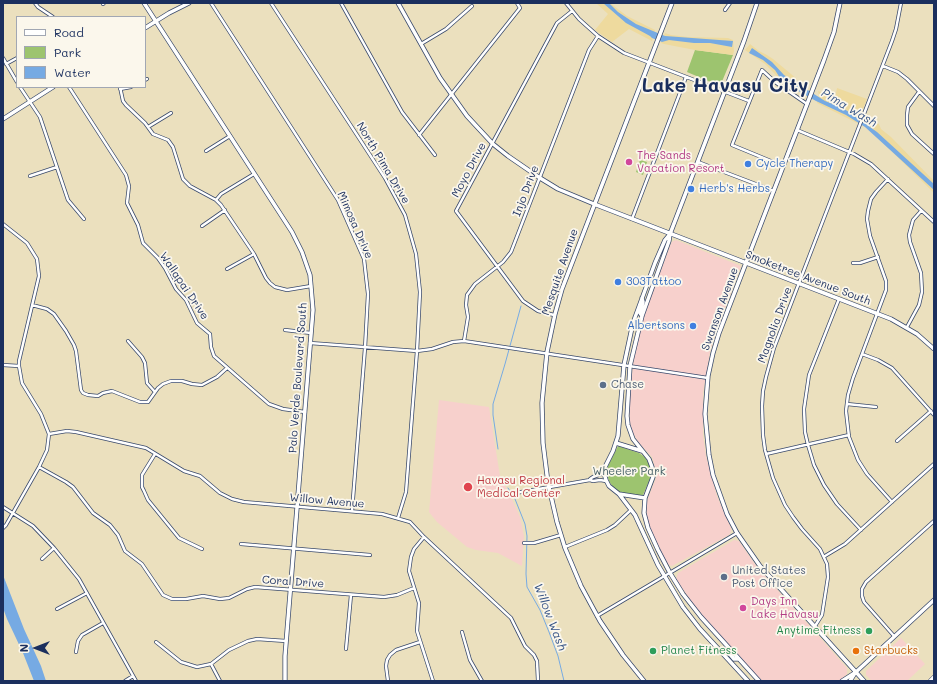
<!DOCTYPE html>
<html>
<head>
<meta charset="utf-8">
<style>
	body { margin:0 }
	#map { position:relative; width:937px; height:684px; overflow:hidden; background:#ebe0be; font-family:Mali,sans-serif }
	canvas { display:block }
	.frame { position:absolute; inset:0; border:4px solid #1b2f5e; pointer-events:none }
	.legend { position:absolute; left:16px; top:16px; width:130px; height:72px; box-sizing:border-box; background:#fbf7ec; border:1px solid #a1a7b3; margin:0; padding:5px 7px; list-style:none; font-size:12px; color:#1b2f5e }
	.legend li { display:flex; align-items:center; gap:8px; height:20px }
	.legend b { width:20px; border:1px solid #a1a7b3 }
	.north { position:absolute; left:16px; top:628px; width:40px; height:40px; -webkit-text-stroke:3px #fbf7ec; paint-order:stroke; rotate:270deg; font-size:11px; font-weight:700; line-height:16px; text-align:center; color:#1b2f5e }
	.north::after { content:''; display:block; margin:auto; width:14px; height:18px; background:#1b2f5e; clip-path:polygon(50% 0,100% 100%,50% 72%,0 100%) }
</style>
</head>
<body>
<div id="map">
<canvas width="937" height="684"></canvas>
<div class="frame"></div>
<ul class="legend">
<li><b style="height:5px;background:#fff"></b>Road</li>
<li><b style="height:11px;background:#9dc46f"></b>Park</li>
<li><b style="height:11px;background:#76aae3"></b>Water</li>
</ul>
<div class="north">N</div>
</div>
<script>
const g = document.querySelector('canvas').getContext('2d');
g.lineJoin = 'round';
function paint(path, color) { g.fillStyle = color; g.fill(path, 'evenodd'); }
const toPath = rows => new Path2D(rows.map(r => 'M' + r).join(''));
function trace(path, color, width, dash) { g.strokeStyle = color; g.lineWidth = width; g.lineCap = dash ? 'butt' : 'round'; g.setLineDash(dash || []); g.stroke(path); }
function drawText(font, color, halo, rows, align = 'center') {
  g.font = font + ' Mali,sans-serif'; g.lineWidth = 3.5; g.setLineDash([]); g.textBaseline = 'middle'; g.strokeStyle = halo; g.fillStyle = color; for (const [text, x, y, turn = 0] of rows) {
    g.save(); g.translate(x, y); g.rotate((+turn || 0) * Math.PI / 180); g.textAlign = isNaN(turn) ? turn : align; if (halo) g.strokeText(text, 0, 0); g.fillText(text, 0, 0); g.restore();
  }
}
paint(toPath([
	[676,240,741,266,716,332,710,352,703,393,703,435,706,456,717,496,731,528,731,532,729,535,672,566,667,564,650,528,647,518,646,503,656,478,656,471,652,457,638,442,632,431,630,423,629,401,634,357,644,316,671,243,673,241],
	[439,400,489,407,500,476,511,497,520,517,524,536,522,566,498,553,476,550,467,547,437,522,429,512],
	[734,540,739,541,757,567,847,668,847,674,839,681,761,681,707,621,691,601,676,579,678,573],
	[901,638,925,664,907,681,872,681,866,675,866,671]
]), '#f7d0cc');
paint(toPath([
	[695,50,733,55,721,84,713,83,687,72],
	[640,160,647,162,643,175,636,172],
	[618,446,639,453,645,457,649,464,651,471,650,479,642,497,619,492,613,487,609,481,607,474,608,466]
]), '#9dc46f');
paint(toPath([
	[596,3,610,3,627,16,655,30,652,41,629,29,612,42,595,30,608,14],
	[665,33,671,35,688,37,728,38,733,40,734,51,733,55,695,50,664,44,661,43],
	[750,44,759,51,767,55,773,59,797,79,792,87,780,79,765,64,745,50],
	[837,88,867,99,857,123,817,103,819,95,818,91,835,98],
	[871,120,879,124,881,129,891,137,934,181,934,193,869,129]
]), '#eeda9e');
paint(toPath([
	[603,3,609,3,618,12,636,24,665,36,733,41,732,47,710,43,694,43,669,40,662,42,652,38,650,36,626,23],
	[752,48,772,62,784,75,825,101,843,108,877,132,934,184,934,190,865,127,846,115,816,101,793,88,791,83,780,78,775,70,763,60,749,53],
	[3,575,24,629,41,666,46,681,34,681,23,653,7,619,3,608]
]), '#76aae3');
trace(toPath([
	[498,449,493,415,493,404,505,364,521,306],
	[508,488,515,499,525,524,527,536,526,574,527,587,540,610,549,632,558,656,564,681]
]), '#76aae3', 1);
const street = toPath([
	[35,3,38,7,53,17],
	[211,3,338,200,364,259,368,294,365,348,352,511],
	[271,3,385,178,405,215,416,254,420,292,417,351,406,492,398,518],
	[341,3,402,112,435,155],
	[566,3,579,19,598,36,624,53,749,101],
	[103,4,104,3],
	[725,10,730,3],
	[421,44,446,29,472,6],
	[3,58,17,82],
	[6,64,17,58],
	[883,66,898,72,907,79,934,106],
	[145,80,147,79],
	[20,87,40,117,68,200,84,219],
	[69,87,126,175,129,186,127,203,138,225,143,243,158,258,165,268,176,289,186,300,197,323,210,334,211,347,214,356,269,404,283,409,305,412],
	[120,87,123,101,126,105,145,123,153,134,168,140,173,147,183,179,190,186,216,200,221,205,254,254,266,278,270,283,275,287,287,290,311,286],
	[120,89,131,87],
	[919,92,908,107,907,115,907,125,912,134,934,154],
	[148,127,171,113],
	[797,130,854,154,871,164,934,222],
	[419,135,520,8,517,3],
	[206,151,230,136],
	[698,162,774,191],
	[783,166,732,145,762,70,775,82,807,104],
	[30,176,57,167],
	[888,179,876,192,871,199,868,211,867,219,870,236,886,281,886,290,853,378,848,395,846,411,849,437,858,460,867,474,892,502],
	[216,200,221,194,254,174],
	[632,219,686,77],
	[3,224,27,243,37,259,39,276,19,361,19,366,22,383,41,414,49,434,47,450,39,467,6,525,3,528],
	[202,226,225,210],
	[853,263,860,263,878,257],
	[227,269,254,254],
	[839,299,809,375,804,409,805,432,808,445,814,465,824,485,837,504,861,530],
	[32,305,47,309,54,314,66,331,74,345,76,351,81,390,83,393,88,395,98,396,103,393,112,391,140,402,148,402,158,388,163,384,171,381,182,381,192,384,202,385,217,377,227,368],
	[554,315,538,311,523,301,456,211,557,23,572,11],
	[907,327,919,305,922,292,921,273,910,242,909,235,913,220,921,211],
	[285,330,311,333],
	[128,341,142,357,145,363,147,383,155,392],
	[464,341,468,317,466,305,467,295,475,284,503,262,511,252,589,50,598,36],
	[310,343,417,351,432,349,453,342,464,341,708,378],
	[862,354,878,360,892,368,934,415],
	[3,365,19,366],
	[847,404,876,407],
	[49,434,67,431,76,432,146,448,184,471,200,476,220,493,232,499,244,502,382,514,410,522,424,537,511,618,525,646,534,655,537,661,538,681],
	[897,441,931,411],
	[155,454,142,475,142,487,144,491,148,500,179,538,202,549],
	[766,454,849,435],
	[39,467,66,482,73,487,93,513,110,525,118,535,125,551,142,564,163,595,172,599,186,599,203,596,220,599,229,598,247,589,255,587,384,597,397,595,414,588],
	[590,479,593,477,604,473],
	[504,495,590,480,593,481,600,480,606,481],
	[3,507,33,526,54,548,79,579,136,681],
	[424,537,414,549,411,557,409,571,419,603,417,631,433,681],
	[524,543,534,543,561,535],
	[241,544,370,555],
	[565,547,607,530,615,525,631,510],
	[825,556,845,544,934,464],
	[42,559,54,548],
	[57,609,87,593],
	[597,616,737,533],
	[815,626,822,615,828,577,827,564,820,549,802,529,793,517,785,505,773,478,765,450,763,435,762,406,763,391,766,377,774,348,892,41,896,29,901,3],
	[462,632,470,660,482,681],
	[894,636,864,602,862,596,862,589,866,582,934,521],
	[156,642,181,662,197,667,211,664,229,650,248,641,257,639,286,641],
	[346,649,351,595],
	[76,652,78,641,82,635,103,623],
	[211,664,220,681],
	[125,681,133,676],
	[388,681,386,666,387,660,390,655,396,650,420,642]
]);
const secondary = toPath([
	[144,3,292,232,302,252,310,275,313,310,285,656,285,681],
	[398,3,440,78,467,116,493,144,508,156,540,178,558,189,594,204,891,319,917,334,934,349],
	[757,3,744,41,670,234,669,241,642,316,630,366,627,416,628,425,633,439,649,459,652,467,653,477,645,498,644,513,648,528,658,550,670,573,683,594,701,617,759,681],
	[840,3,834,32,824,60,719,333,713,353,708,376,705,414,709,455,713,475,727,514,737,533,760,566,864,681],
	[145,28,169,13,189,3],
	[3,119,53,87],
	[670,234,665,240,655,263,633,323,624,365,618,436,613,451,605,467,604,473,606,480,609,486,619,494,635,515,658,565,683,607,700,629,748,681],
	[642,298,643,302,640,313,642,316],
	[616,443,642,451],
	[619,494,645,498],
	[721,651,728,652,734,659,739,659],
	[644,681,623,655,600,621,581,586,565,548,557,522,548,483,543,443,542,403,547,352,555,314,562,289,672,3],
	[842,681,856,672,934,600],
	[850,681,855,673]
]);
const highway = toPath([
	[931,681,934,678]
]);
trace(street, '#3a4a6c', 4);
trace(secondary, '#3a4a6c', 5);
trace(highway, '#3a4a6c', 6);
trace(street, '#fff', 2.5);
trace(secondary, '#fff', 3.5);
trace(highway, '#fff', 5);
for (const [x, y, r, color] of [
	[629,162,4,"#d1479c"],
	[748,164,4,"#3f7fe0"],
	[691,189,4,"#3f7fe0"],
	[618,282,4,"#3f7fe0"],
	[693,326,4,"#3f7fe0"],
	[603,385,4,"#5c6f8a"],
	[468,487,5,"#e0444e"],
	[724,577,4,"#5c6f8a"],
	[743,608,4,"#d1479c"],
	[869,631,4,"#2e9e5b"],
	[653,651,4,"#2e9e5b"],
	[856,651,4,"#e8710a"]
]) { const dot = new Path2D(); dot.arc(x, y, r, 0, 2 * Math.PI); g.fillStyle = color; g.fill(dot); trace(dot, '#fbf7ec', 1.5); }
drawText('11px', '#b23c85', '#fbf7ec', [
	["The Sands",637,156],
	["Vacation Resort",637,169],
	["Days Inn",751,602],
	["Lake Havasu",751,615]
], 'left');
drawText('11px', '#1b2f5e', '#fbf7ec', [
	["North Pima Drive",383,163,59],
	["Moyo Drive",469,170,-62],
	["Injo Drive",526,191,-69],
	["Mimosa Drive",355,225,66],
	["Mesquite Avenue",560,272,-71],
	["Smoketree Avenue South",808,278,21],
	["Wallapai Drive",184,286,56],
	["Swanson Avenue",720,309,-70],
	["Magnolia Drive",775,325,-70],
	["Palo Verde Boulevard South",298,378,-86],
	["Willow Avenue",327,501,5],
	["Coral Drive",293,582,4]
]);
drawText('11px', '#366cbe', '#fbf7ec', [
	["Cycle Therapy",756,164],
	["Herb's Herbs",699,189],
	["303Tattoo",626,282],
	["Albertsons",685,326,"right"]
], 'left');
drawText('11px', '#4e5e75', '#fbf7ec', [
	["Chase",611,385],
	["United States",732,571],
	["Post Office",732,584]
], 'left');
drawText('11px', '#425c63', '#fbf7ec', [
	["Wheeler Park",629,472]
]);
drawText('11px', '#be3a42', '#fbf7ec', [
	["Havasu Regional",477,481],
	["Medical Center",477,494]
], 'left');
drawText('11px', '#27864d', '#fbf7ec', [
	["Anytime Fitness",861,631],
	["Planet Fitness",661,651,"left"]
], 'right');
drawText('11px', '#c56008', '#fbf7ec', [
	["Starbucks",864,651]
], 'left');
drawText('italic 12px', '#365486', '#fbf7ec', [
	["Pima Wash",849,108,31],
	["Willow Wash",550,617,69]
]);
drawText('bold 19px', '#1b2f5e', '#fbf7ec', [
	["Lake Havasu City",725,86]
]);
</script>
</body>
</html>
